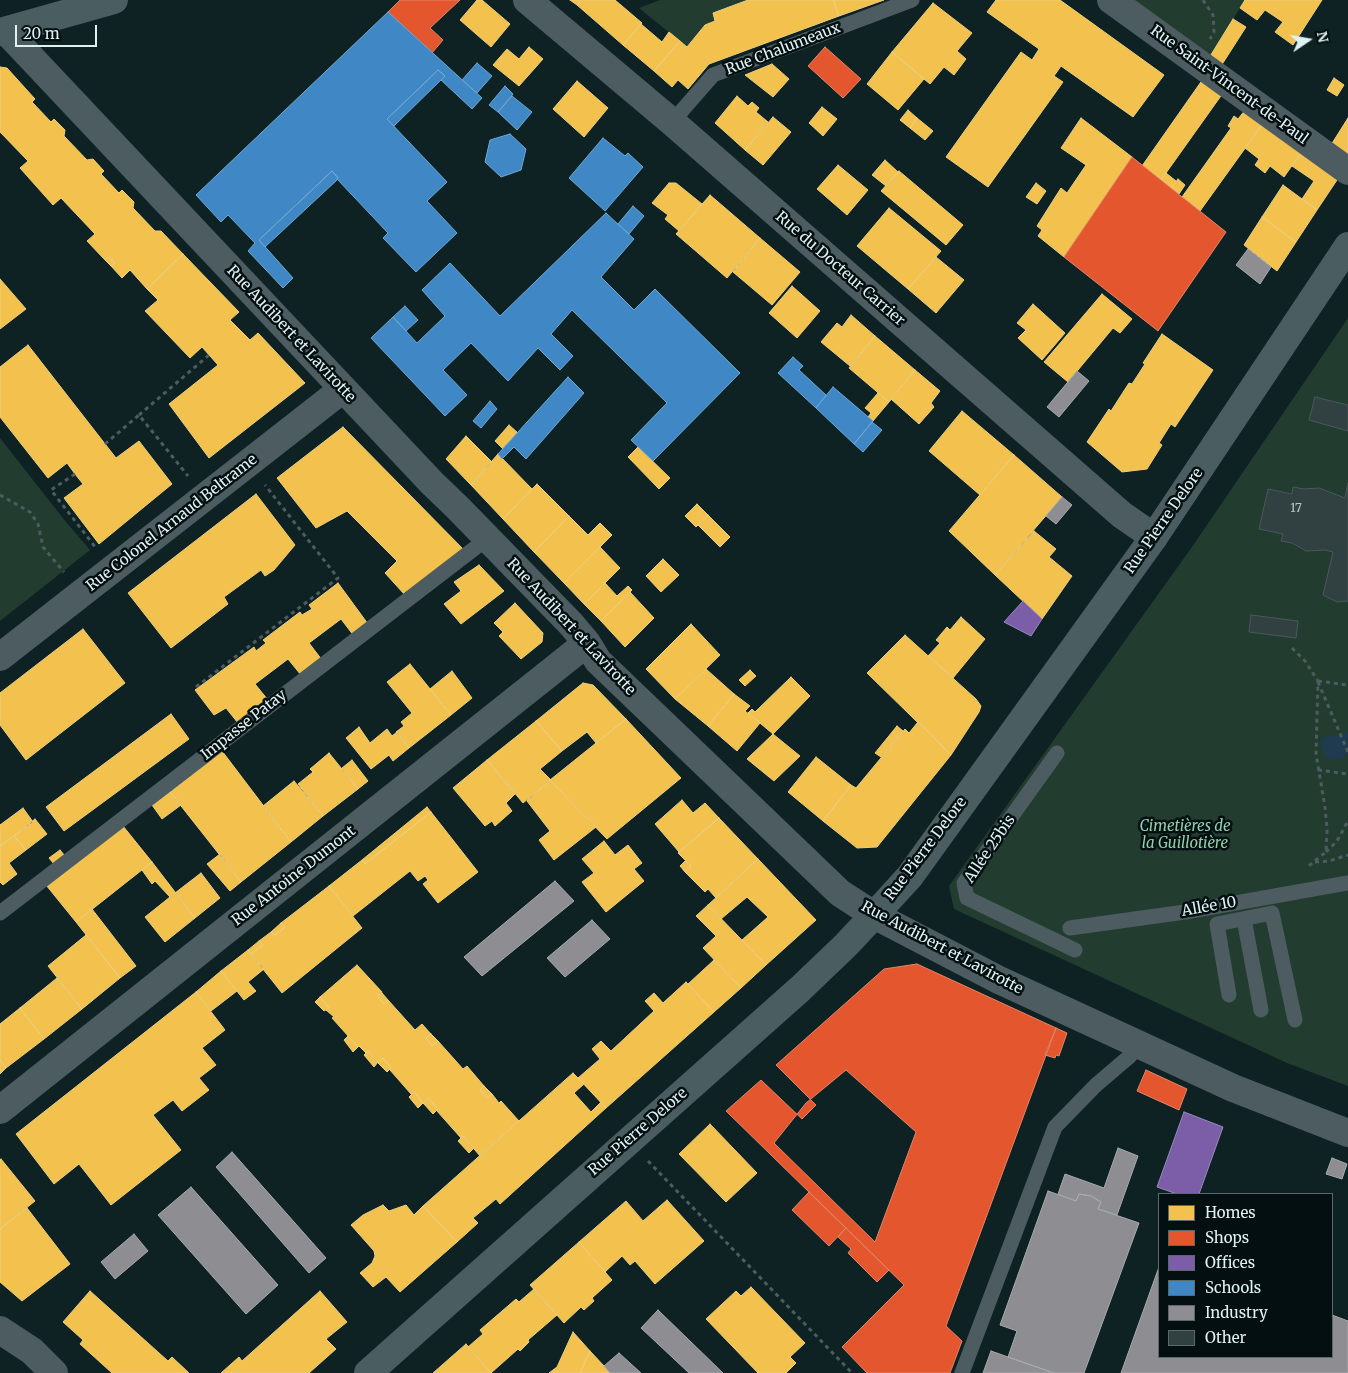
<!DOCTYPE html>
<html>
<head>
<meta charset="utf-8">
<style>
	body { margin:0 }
	#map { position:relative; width:1348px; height:1373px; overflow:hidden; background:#0e2224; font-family:Merriweather,serif }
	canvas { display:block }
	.legend { position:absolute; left:1158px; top:1193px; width:175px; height:165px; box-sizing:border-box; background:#030f10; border:1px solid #5b696a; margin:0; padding:6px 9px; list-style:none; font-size:15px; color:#dff1f2 }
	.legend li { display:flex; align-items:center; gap:10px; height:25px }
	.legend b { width:25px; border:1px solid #5b696a }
	.north { position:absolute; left:1283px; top:15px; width:50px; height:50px; -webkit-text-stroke:4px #030f10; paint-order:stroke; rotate:78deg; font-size:14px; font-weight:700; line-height:20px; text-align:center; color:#dff1f2 }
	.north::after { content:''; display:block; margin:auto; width:18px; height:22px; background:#dff1f2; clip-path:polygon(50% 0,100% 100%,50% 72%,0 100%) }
	.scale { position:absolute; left:15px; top:25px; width:82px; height:22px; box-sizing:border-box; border:2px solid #dff1f2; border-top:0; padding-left:6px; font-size:15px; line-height:18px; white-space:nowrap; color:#dff1f2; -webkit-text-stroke:4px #030f10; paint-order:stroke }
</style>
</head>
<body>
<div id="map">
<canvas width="1348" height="1373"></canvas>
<ul class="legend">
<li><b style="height:14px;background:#f2c14e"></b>Homes</li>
<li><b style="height:14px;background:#e4572e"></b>Shops</li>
<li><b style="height:14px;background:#7b5ea7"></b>Offices</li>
<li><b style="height:14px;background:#3f88c5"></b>Schools</li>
<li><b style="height:14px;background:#8d8d92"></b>Industry</li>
<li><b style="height:14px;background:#314141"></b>Other</li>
</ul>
<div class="north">N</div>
<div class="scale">20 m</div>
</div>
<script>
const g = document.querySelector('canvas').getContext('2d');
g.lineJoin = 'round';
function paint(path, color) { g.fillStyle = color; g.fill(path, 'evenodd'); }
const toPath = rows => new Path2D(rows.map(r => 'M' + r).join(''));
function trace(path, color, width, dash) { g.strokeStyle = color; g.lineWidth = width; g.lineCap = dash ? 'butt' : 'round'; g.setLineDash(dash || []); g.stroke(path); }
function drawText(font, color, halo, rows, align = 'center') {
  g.font = font + ' Merriweather,serif'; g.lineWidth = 5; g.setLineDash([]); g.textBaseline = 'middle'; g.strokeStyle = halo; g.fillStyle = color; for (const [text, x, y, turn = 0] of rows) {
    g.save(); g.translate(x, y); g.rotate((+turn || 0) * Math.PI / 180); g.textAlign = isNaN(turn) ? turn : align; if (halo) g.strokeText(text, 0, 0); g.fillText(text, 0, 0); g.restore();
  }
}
paint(toPath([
	[660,0,748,0,713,13,715,21,705,25,687,47,639,8],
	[1130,0,1245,0,1209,58],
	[1348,318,1348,1086,1287,1063,954,909,949,886,1192,547],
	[0,438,66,522,90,550,0,621]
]), '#233c30');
paint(toPath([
	[1348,730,1348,753,1342,758,1333,760,1325,756,1321,744,1324,737,1335,735,1342,737]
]), '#203b4f');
const homes = toPath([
	[477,0,482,0,510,24,491,47,460,20,477,0],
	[570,0,581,0,577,5,570,0],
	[581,0,615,0,642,23,623,45,577,5,581,0],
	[748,0,833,0,839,16,709,64,688,89,678,80,672,87,654,71,680,41,687,47,705,25,715,21,713,13,748,0],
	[833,0,884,0,839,16,833,0],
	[996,0,1060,0,1164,75,1133,117,1061,66,1054,76,1063,82,988,187,946,157,1021,52,1032,60,1039,49,987,12,996,0],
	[1245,0,1322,0,1293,45,1275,32,1283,22,1265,10,1257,20,1240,8,1245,0],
	[933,3,972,33,957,51,966,59,954,75,944,67,930,84,892,52,933,3],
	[1233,19,1246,27,1221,66,1209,58,1233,19],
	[641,24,662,42,669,32,680,41,654,71,623,45,641,24],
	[529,47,543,59,519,86,493,65,507,49,519,59,529,47],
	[892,52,924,79,898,110,867,84,892,52],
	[772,64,789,79,773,97,745,75,772,64],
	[0,67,7,68,35,99,32,102,51,122,54,119,65,130,64,136,87,160,93,159,104,171,101,174,119,193,122,190,134,202,133,208,155,231,161,231,183,254,147,289,130,270,122,278,111,266,115,263,108,257,105,260,87,241,95,234,61,198,53,205,20,168,28,161,0,132,0,67],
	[1334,78,1344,85,1337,96,1327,90,1334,78],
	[1203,79,1223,93,1161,180,1142,166,1203,79],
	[577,81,608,108,584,137,553,109,577,81],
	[737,96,748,106,752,102,759,108,756,112,768,122,745,150,715,123,737,96],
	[822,107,837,119,823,136,809,123,822,107],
	[1246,109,1264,122,1200,211,1182,197,1231,128,1228,126,1234,116,1238,119,1246,109],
	[908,110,917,118,910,128,900,120,908,110],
	[773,117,791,132,763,165,745,150,773,117],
	[917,118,933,131,925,140,910,128,917,118],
	[1081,118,1132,157,1064,257,1038,236,1042,230,1037,226,1061,188,1067,193,1086,165,1061,148,1081,118],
	[1348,118,1348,157,1331,145,1348,118],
	[1264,122,1303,150,1284,177,1270,166,1265,173,1255,165,1259,159,1245,148,1264,122],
	[1303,150,1339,177,1317,210,1302,199,1314,181,1292,166,1303,150],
	[885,160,898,172,886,186,872,175,885,160],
	[838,165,868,190,847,215,817,189,838,165],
	[899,171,963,225,946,245,881,191,899,171],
	[1166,173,1176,181,1171,188,1161,180,1166,173],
	[1178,179,1185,185,1179,194,1171,188,1178,179],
	[669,183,676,183,702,204,679,231,665,219,668,215,652,203,669,183],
	[1036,183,1046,191,1037,204,1026,197,1036,183],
	[1283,185,1317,210,1296,242,1262,217,1283,185],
	[710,195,760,238,727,278,676,234,710,195],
	[889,208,941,251,908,289,857,246,889,208],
	[1262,217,1296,242,1277,271,1244,245,1262,217],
	[760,238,800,272,772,305,733,272,760,238],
	[183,254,239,312,230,320,250,340,258,333,305,383,209,458,169,404,218,365,202,347,190,358,145,311,158,300,147,289,183,254],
	[108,257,115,263,111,266,105,260,108,257],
	[936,257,964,280,936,313,908,289,936,257],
	[0,279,26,309,0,329,0,279],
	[792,286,820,311,797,338,769,313,792,286],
	[1102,294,1132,319,1120,333,1113,328,1068,382,1044,362,1102,294],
	[1033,304,1065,333,1042,360,1018,338,1026,330,1017,323,1033,304],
	[851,315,875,336,850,366,821,342,837,323,842,327,851,315],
	[1162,334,1213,370,1175,427,1171,424,1159,443,1162,445,1147,469,1122,472,1087,442,1109,409,1111,411,1129,383,1132,384,1145,364,1143,363,1162,334],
	[875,336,915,370,889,402,849,368,875,336],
	[28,345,116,458,139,441,172,484,99,544,64,498,83,484,75,474,67,463,48,478,0,417,0,367,28,345],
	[915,370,940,391,931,403,934,407,919,424,891,399,915,370],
	[878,393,889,402,873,421,868,417,871,413,865,408,878,393],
	[962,411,1014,455,980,495,929,451,962,411],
	[509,425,518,433,503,449,495,441,509,425],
	[343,427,465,551,405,595,385,573,397,561,347,511,316,528,277,478,343,427],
	[466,436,492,462,471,485,446,459,466,436],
	[638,447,670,478,659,489,628,457,638,447],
	[498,454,532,489,503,519,471,485,498,454],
	[1014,455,1062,497,995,575,949,531,1014,455],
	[537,484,569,516,534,552,503,519,537,484],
	[256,494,295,545,274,570,265,576,261,570,224,597,228,604,171,648,128,593,256,494],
	[697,504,708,515,696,527,685,516,697,504],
	[708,515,730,537,720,547,698,525,708,515],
	[569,516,588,535,600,523,612,535,564,583,534,552,569,516],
	[1034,531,1056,549,1049,557,1072,576,1042,619,995,575,1034,531],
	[600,547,620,568,584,604,564,583,600,547],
	[663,559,679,575,661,592,646,576,663,559],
	[479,565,504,591,461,624,444,604,461,591,454,582,479,565],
	[338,583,368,624,354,636,341,619,309,643,322,660,301,675,288,659,255,684,268,700,238,723,226,708,214,715,195,690,254,647,256,651,266,643,263,640,300,612,302,615,312,609,309,605,338,583],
	[605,583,617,596,628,586,632,590,601,621,584,604,605,583],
	[630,592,654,618,625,647,601,621,630,592],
	[515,603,543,633,542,642,521,659,499,636,503,632,494,623,515,603],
	[961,617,985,639,953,678,928,656,940,643,936,640,947,627,950,630,961,617],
	[691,624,720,655,675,699,646,669,691,624],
	[83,629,125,683,26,760,0,725,0,693,83,629],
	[905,635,976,699,981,706,979,712,951,755,867,673,905,635],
	[410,664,451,715,409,748,396,732,404,726,401,722,412,713,387,682,410,664],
	[706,669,734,694,708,726,675,699,706,669],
	[750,670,756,676,745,686,739,680,750,670],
	[452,671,472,698,451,715,430,689,452,671],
	[791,677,810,696,773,734,748,713,752,709,755,712,791,677],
	[583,683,593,685,626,719,596,743,587,732,562,751,536,721,583,683],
	[734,694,750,706,745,711,760,723,737,751,708,726,734,694],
	[171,714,189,739,64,831,46,807,171,714],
	[626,719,681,778,607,839,550,780,626,719],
	[536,721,562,751,540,769,551,780,523,803,487,760,536,721],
	[918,722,951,755,877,847,857,848,823,821,851,785,856,788,905,729,909,733,918,722],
	[897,726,903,731,881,757,875,753,897,726],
	[359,727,370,743,387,729,392,736,397,732,409,748,393,761,389,755,371,769,346,738,359,727],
	[773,734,800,756,774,781,747,759,773,734],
	[222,751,291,842,241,882,170,792,222,751],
	[329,753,358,789,323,816,298,784,313,772,310,769,329,753],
	[816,757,851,785,823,821,788,792,816,757],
	[352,760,368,781,358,789,342,768,352,760],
	[487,760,515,794,506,803,512,811,495,826,492,821,485,826,453,788,487,760],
	[550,780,596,827,554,860,539,840,550,831,527,801,550,780],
	[294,781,323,816,291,842,263,806,294,781],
	[170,792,181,805,162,819,152,805,170,792],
	[682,800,693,813,705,803,719,818,679,852,655,824,682,800],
	[427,807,431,812,365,864,362,860,427,807],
	[23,808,33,822,0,846,0,825,23,808],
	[431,812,478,872,438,903,423,884,428,880,425,876,418,881,410,871,353,916,329,886,362,860,365,864,431,812],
	[719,818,758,859,716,898,708,889,705,892,685,872,691,866,678,853,719,818],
	[35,819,47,834,26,850,14,836,35,819],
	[123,826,152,862,76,922,46,885,123,826],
	[14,836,26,850,9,863,17,874,3,885,0,882,0,846,14,836],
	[604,841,615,855,628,845,642,863,634,869,644,881,606,912,582,882,594,873,582,859,604,841],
	[60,850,65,856,54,864,49,858,60,850],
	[220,854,241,882,230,891,207,864,220,854],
	[758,859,816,920,766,965,742,940,768,917,747,897,721,919,708,905,758,859],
	[686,860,691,866,685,872,680,866,686,860],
	[152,862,195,918,165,942,145,917,170,897,155,881,152,884,142,870,152,862],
	[201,873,220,898,195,918,175,893,201,873],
	[329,886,362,928,282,993,251,954,263,945,259,941,271,932,275,935,285,927,281,923,329,886],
	[708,905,766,965,741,988,703,948,716,936,696,916,708,905],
	[92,909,136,966,120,978,76,922,92,909],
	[281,923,285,927,275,935,271,932,281,923],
	[86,935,120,978,82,1009,48,966,86,935],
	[259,941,263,945,251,954,248,950,259,941],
	[248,950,264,969,248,982,256,991,244,1000,221,971,248,950],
	[714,960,741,988,714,1012,688,984,714,960],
	[357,965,382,992,377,996,384,1004,388,1000,415,1030,422,1024,431,1034,426,1038,432,1046,438,1041,463,1069,467,1066,484,1086,480,1090,487,1098,492,1094,499,1103,501,1101,519,1121,480,1156,463,1136,461,1138,437,1111,438,1109,428,1098,423,1103,414,1092,411,1094,390,1070,391,1068,383,1058,378,1063,368,1051,366,1053,359,1046,358,1047,332,1018,334,1017,326,1010,329,1008,320,997,357,965],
	[221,971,237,991,211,1011,196,992,221,971],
	[57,978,82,1009,44,1039,20,1008,57,978],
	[686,982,714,1012,606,1108,578,1078,600,1059,592,1049,601,1041,611,1051,654,1011,645,1001,654,993,663,1003,686,982],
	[196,992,225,1030,202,1048,216,1065,199,1078,209,1090,182,1111,173,1100,153,1115,181,1150,111,1205,79,1164,54,1184,16,1134,196,992],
	[382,993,388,1000,384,1004,377,996,382,993],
	[320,997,329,1008,324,1011,315,1002,320,997],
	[20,1008,44,1039,6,1068,0,1060,0,1024,20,1008],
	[431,1034,438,1041,432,1046,426,1038,431,1034],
	[348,1036,358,1047,353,1052,344,1040,348,1036],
	[368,1051,378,1062,374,1067,364,1055,368,1051],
	[383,1058,391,1068,387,1072,378,1063,383,1058],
	[0,1060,6,1068,0,1074,0,1060],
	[573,1073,584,1084,574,1093,591,1112,601,1102,606,1108,500,1204,496,1199,473,1218,478,1223,457,1242,423,1206,573,1073],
	[484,1086,492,1094,487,1098,480,1090,484,1086],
	[414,1092,423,1103,418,1108,409,1097,414,1092],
	[428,1098,438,1109,433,1114,423,1103,428,1098],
	[710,1124,757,1173,726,1202,679,1154,710,1124],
	[463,1136,474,1148,469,1153,458,1141,463,1136],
	[1,1159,35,1201,0,1229,0,1160,1,1159],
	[667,1200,704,1241,655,1284,635,1261,630,1265,622,1256,605,1272,579,1242,626,1201,643,1221,667,1200],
	[383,1205,389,1211,406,1205,414,1215,423,1206,457,1242,400,1292,386,1277,373,1287,360,1273,372,1263,375,1256,374,1251,351,1225,363,1215,383,1205],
	[27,1208,70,1264,22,1301,0,1282,0,1229,27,1208],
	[579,1242,612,1280,592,1298,594,1301,584,1310,581,1307,564,1323,530,1285,579,1242],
	[751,1287,805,1343,790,1357,796,1363,786,1373,758,1373,706,1319,736,1291,741,1296,751,1287],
	[534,1289,557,1315,528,1340,529,1342,520,1351,518,1349,491,1373,468,1347,483,1334,480,1330,516,1299,519,1302,534,1289],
	[90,1291,168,1361,172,1357,189,1373,112,1373,80,1344,83,1340,63,1322,90,1291],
	[320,1291,347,1322,326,1339,336,1349,309,1373,221,1373,239,1357,242,1361,320,1291],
	[573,1332,590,1351,580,1373,549,1373,557,1367,573,1332],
	[466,1344,491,1373,433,1373,466,1344],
	[590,1351,604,1366,610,1373,580,1373,590,1351]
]);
paint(homes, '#f2c14e');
trace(homes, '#eccf7f', 1);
const shops = toPath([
	[400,0,460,0,430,28,443,40,432,53,388,12,400,0],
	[825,47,861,79,843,98,808,66,825,47],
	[1132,157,1226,232,1158,331,1064,257,1132,157],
	[917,964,1056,1028,946,1326,962,1341,950,1373,867,1373,842,1347,904,1285,726,1111,761,1080,802,1119,816,1105,776,1065,884,969,917,964],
	[1056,1028,1067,1033,1059,1056,1056,1055,1055,1058,1045,1055,1056,1028],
	[846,1070,916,1132,875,1242,774,1143,806,1103,846,1070],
	[1146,1070,1187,1089,1179,1110,1137,1091,1146,1070],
	[809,1192,846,1228,829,1246,792,1210,809,1192],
	[846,1228,889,1270,877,1282,848,1253,851,1249,838,1237,846,1228]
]);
paint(shops, '#e4572e');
trace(shops, '#e28569', 1);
const offices = toPath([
	[1023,601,1042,619,1031,636,1004,622,1023,601],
	[1184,1112,1223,1127,1199,1194,1177,1194,1157,1187,1184,1112]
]);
paint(offices, '#7b5ea7');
trace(offices, '#998abe', 1);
const schools = toPath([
	[388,12,482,98,472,109,441,80,445,76,438,70,387,119,447,182,427,201,457,233,416,272,383,238,388,233,337,179,338,178,332,171,259,240,293,278,283,288,248,251,255,243,228,215,221,222,196,195,388,12],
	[477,63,492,76,477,93,462,80,477,63],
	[438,70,445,76,394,126,387,119,438,70],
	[505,86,513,94,498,112,489,105,505,86],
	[512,96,532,112,517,130,498,112,512,96],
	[510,134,526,149,521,170,501,177,485,162,490,140,510,134],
	[603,138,625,156,628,153,643,167,605,211,569,178,603,138],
	[332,171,338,178,337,180,265,247,259,240,332,171],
	[633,206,644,216,629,234,618,224,633,206],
	[606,213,634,239,601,277,634,310,655,289,740,373,653,461,631,440,667,403,572,310,551,334,573,356,560,370,538,348,508,381,471,343,443,370,467,395,445,416,371,338,393,317,417,343,445,316,422,290,450,263,500,316,606,213],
	[405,306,418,320,406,331,393,317,405,306],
	[793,357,803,366,799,370,826,395,816,408,778,373,793,357],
	[568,377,584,393,526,459,514,447,502,459,498,454,568,377],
	[833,387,873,421,854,444,816,408,833,387],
	[490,401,497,409,481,428,473,421,490,401],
	[872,422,882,430,863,452,854,444,872,422]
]);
paint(schools, '#3f88c5');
trace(schools, '#6fa8d2', 1);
const industry = toPath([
	[1248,249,1271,267,1260,284,1236,265,1248,249],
	[1077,371,1089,381,1059,417,1047,407,1077,371],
	[1062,497,1072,505,1056,524,1046,516,1062,497],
	[555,881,574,901,482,976,464,957,555,881],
	[592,920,610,939,565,977,547,958,592,920],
	[1118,1148,1138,1156,1117,1215,1098,1209,1101,1202,1091,1196,1079,1194,1076,1201,1058,1194,1065,1174,1104,1188,1118,1148],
	[232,1152,326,1258,309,1273,216,1167,232,1152],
	[1332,1158,1347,1164,1342,1179,1326,1174,1332,1158],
	[191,1187,278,1285,246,1314,158,1215,191,1187],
	[1048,1191,1076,1201,1079,1194,1091,1196,1101,1202,1098,1209,1139,1223,1084,1373,1054,1373,1008,1357,1017,1331,1000,1325,1048,1191],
	[134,1234,148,1251,115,1279,101,1262,134,1234],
	[1159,1267,1159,1357,1332,1357,1332,1315,1348,1321,1348,1373,1121,1373,1159,1267],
	[658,1310,723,1373,689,1373,641,1328,658,1310],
	[991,1351,1008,1357,1054,1373,983,1373,991,1351],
	[619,1353,641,1373,610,1373,604,1366,619,1353]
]);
paint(industry, '#8d8d92');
trace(industry, '#a6abaf', 1);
const building = toPath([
	[1315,397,1348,405,1348,431,1309,420,1315,397],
	[1348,483,1348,601,1337,602,1323,595,1333,552,1325,550,1306,551,1292,543,1281,541,1283,534,1259,529,1268,489,1292,494,1293,487,1304,489,1319,488,1345,498,1348,483],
	[1251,615,1298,621,1296,638,1249,632,1251,615]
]);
paint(building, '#314141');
trace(building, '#495959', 1);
trace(toPath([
	[1203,0,1213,15,1214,32,1210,39],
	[139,415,209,355],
	[105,444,139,415,188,476],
	[75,474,51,490,96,548],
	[0,495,30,512,38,524,43,547,64,572],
	[1292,648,1305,661,1318,681,1316,754,1325,807,1327,830,1326,852,1306,868],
	[1318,681,1348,685],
	[1318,682,1348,752],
	[196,687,338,578,265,485],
	[1318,770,1348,774],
	[1326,852,1337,841,1348,821],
	[1315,862,1329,861,1348,855],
	[648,1161,852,1373]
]), '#4d5c5f', 3, [4, 4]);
trace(toPath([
	[672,122,713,75,912,0],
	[1057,753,964,883,967,898,1075,950],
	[0,913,488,538],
	[1244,919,1261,1010],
	[1070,928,1185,912,1348,883],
	[1229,995,1217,924,1272,913,1295,1020],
	[962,1373,1055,1127,1096,1085,1130,1056,1135,1042]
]), '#4d5c60', 15);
trace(toPath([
	[527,0,672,122,1122,515,1154,537],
	[1111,0,1348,171],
	[6,31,432,483,458,508,571,624,587,643,598,661,840,893,874,915,999,980,1233,1088,1348,1133],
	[0,657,343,389],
	[0,1110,587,643],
	[0,1330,32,1351,54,1373]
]), '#4d5c60', 28);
trace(toPath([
	[0,32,114,0],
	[368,1373,800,989,846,945,890,898,910,876,1154,537,1348,246]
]), '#4a5e62', 28);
drawText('12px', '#b4c5c6', null, [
	["17",1296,509]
]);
drawText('15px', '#dff1f2', '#030f10', [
	["Rue Chalumeaux",783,49,-21],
	["Rue Saint-Vincent-de-Paul",1229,85,36],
	["Rue du Docteur Carrier",840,269,41],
	["Rue Audibert et Lavirotte",291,334,47],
	["Rue Pierre Delore",1164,521,-55],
	["Rue Colonel Arnaud Beltrame",172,523,-38],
	["Rue Audibert et Lavirotte",571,627,47],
	["Impasse Patay",244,725,-38],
	["Rue Pierre Delore",926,849,-53],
	["Allée 25bis",990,849,-56],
	["Rue Antoine Dumont",294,876,-38],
	["Allée 10",1209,907,-10],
	["Rue Audibert et Lavirotte",942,948,28],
	["Rue Pierre Delore",638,1132,-41]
]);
drawText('italic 15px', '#92d0ae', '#030f10', [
	["Cimetières de",1185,827],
	["la Guillotière",1185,844]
]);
</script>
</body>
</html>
